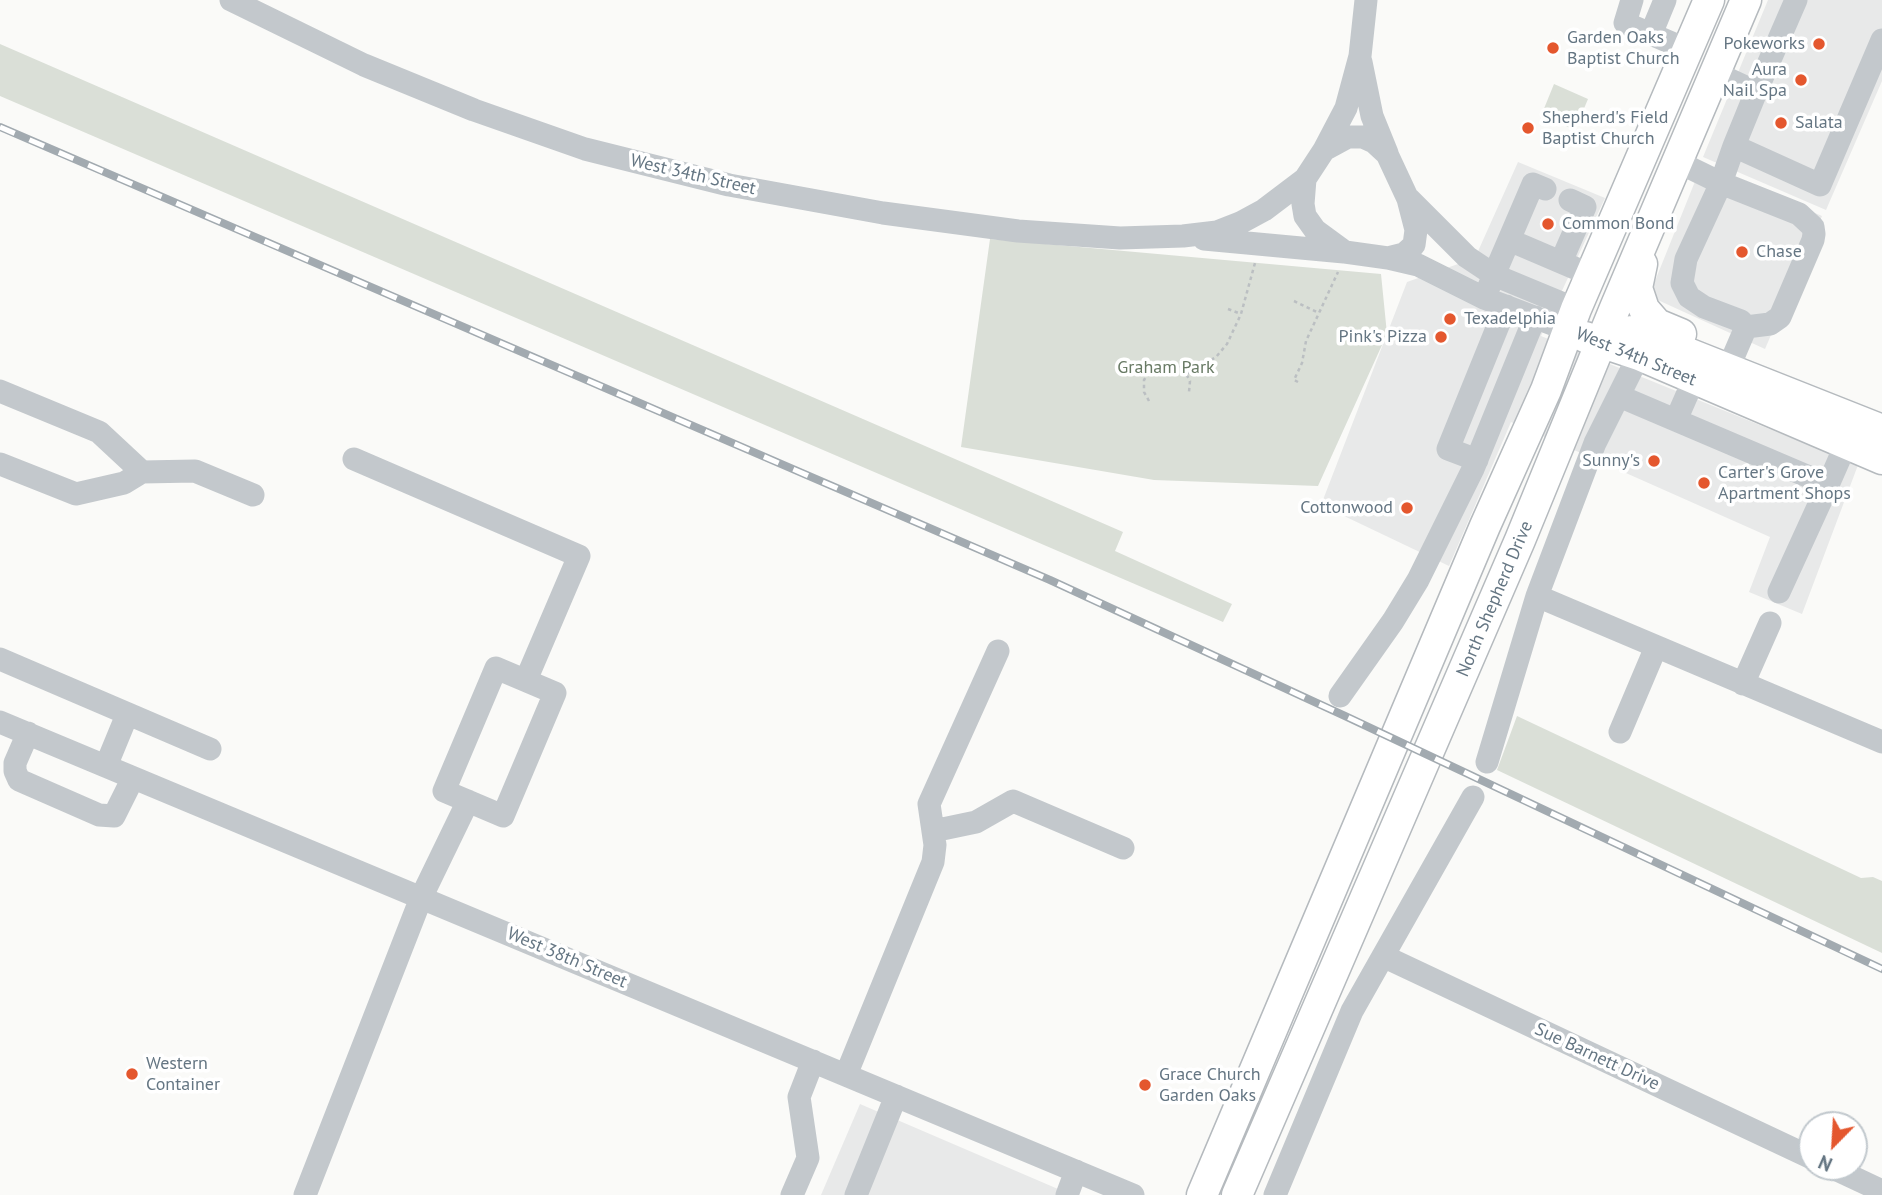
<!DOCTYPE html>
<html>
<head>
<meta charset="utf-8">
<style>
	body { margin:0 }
	#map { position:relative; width:1882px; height:1195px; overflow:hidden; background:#fafaf8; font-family:"PT Sans",sans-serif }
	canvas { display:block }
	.north { position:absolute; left:1798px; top:1111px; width:70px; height:70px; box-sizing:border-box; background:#fff; border:2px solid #c1c8cd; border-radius:50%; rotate:204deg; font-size:19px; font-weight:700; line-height:28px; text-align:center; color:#657683 }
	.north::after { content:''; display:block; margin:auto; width:24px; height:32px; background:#e4572e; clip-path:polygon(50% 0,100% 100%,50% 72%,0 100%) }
</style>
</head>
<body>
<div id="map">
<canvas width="1882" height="1195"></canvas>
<div class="north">N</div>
</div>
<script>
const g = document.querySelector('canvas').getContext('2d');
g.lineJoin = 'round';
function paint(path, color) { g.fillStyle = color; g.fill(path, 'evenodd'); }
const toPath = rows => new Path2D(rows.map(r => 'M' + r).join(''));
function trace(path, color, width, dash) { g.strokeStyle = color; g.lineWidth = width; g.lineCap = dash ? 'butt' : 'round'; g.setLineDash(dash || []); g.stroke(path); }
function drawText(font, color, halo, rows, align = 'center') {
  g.font = font + ' "PT Sans",sans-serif'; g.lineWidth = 7; g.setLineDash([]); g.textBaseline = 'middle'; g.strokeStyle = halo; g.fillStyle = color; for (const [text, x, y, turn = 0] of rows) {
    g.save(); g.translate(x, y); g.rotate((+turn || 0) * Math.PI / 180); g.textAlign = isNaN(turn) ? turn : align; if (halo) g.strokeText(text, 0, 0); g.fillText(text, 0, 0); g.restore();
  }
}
paint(toPath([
	[1768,0,1882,0,1882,81,1826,210,1703,157],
	[1518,162,1605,198,1541,336,1858,465,1802,614,1749,592,1770,537,1511,422,1449,566,1321,505,1407,282,1475,258],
	[1702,164,1822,216,1765,349,1649,296],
	[860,1104,1072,1195,821,1195]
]), '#e8e9e9');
paint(toPath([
	[0,44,1123,532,1115,551,1232,604,1223,622,0,96],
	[1554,84,1588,99,1575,130,1541,116],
	[990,239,1381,274,1387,334,1318,486,1154,480,961,447],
	[1517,716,1861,878,1873,877,1882,881,1882,953,1497,770]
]), '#dadfd7');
const major = toPath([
	[1642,264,1637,288,1644,309,1657,324,1681,334],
	[1632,331,1882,430],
	[1585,337,1639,355,1882,459],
	[1202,1195,1485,526,1546,390,1576,309,1709,0],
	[1237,1195,1520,540,1615,308,1746,0]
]);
trace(major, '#b5babe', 33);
trace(toPath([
	[1294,301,1319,313],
	[1228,309,1241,314],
	[1187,374,1216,357,1227,344,1241,314,1255,263],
	[1298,382,1294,380,1302,363,1306,341,1338,272],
	[1149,401,1144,392,1144,380,1151,369,1162,363,1174,364,1184,370,1190,381,1189,392]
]), '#bbbfc2', 2.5, [3.5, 3.5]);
trace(toPath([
	[231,0,364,65,474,110,585,149,729,185,883,213,1018,231,1120,238,1183,236,1217,232,1240,223,1264,210,1305,179],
	[1632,0,1625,23,1688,50],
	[1651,34,1665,0],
	[1361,62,1372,116,1387,153],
	[1715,73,1756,92,1734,146,1820,185,1882,40],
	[1756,92,1796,0],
	[1734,146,1721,183,1799,214,1813,227,1814,234,1813,240,1780,317,1770,324,1746,327],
	[1324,150,1346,108,1360,56,1366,0],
	[1678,162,1721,183,1686,259,1682,283,1689,297,1704,307,1741,321,1746,327,1734,355],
	[1409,199,1467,257,1494,275,1576,309],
	[1204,239,1344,252],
	[1509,240,1591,275],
	[1388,258,1404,254,1414,245,1416,230,1408,199,1387,154,1374,142,1363,137,1348,137,1324,150,1305,179,1303,204,1305,216,1315,230,1345,252,1388,258,1418,265,1484,298,1568,330],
	[1561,262,1585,207,1570,200],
	[1488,289,1533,184,1545,189],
	[0,391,99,432,142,472,195,471,253,495],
	[1619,396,1828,485,1846,444],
	[1676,420,1694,379],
	[354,459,579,556,526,680],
	[1477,460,1448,449,1506,306],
	[0,464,76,494,124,483,142,472],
	[1779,592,1828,485],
	[1537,596,1882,742],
	[0,659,210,749],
	[496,668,555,693,503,816,444,791,496,668],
	[1743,684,1770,623],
	[1340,696,1393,621,1418,580,1473,469,1535,317],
	[0,722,1133,1195],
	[1620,732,1656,647],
	[28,733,15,763,15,771,19,780,99,815,114,816,133,778],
	[1487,762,1537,596,1595,443,1639,355],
	[106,766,127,715],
	[933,831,976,822,1013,801,1123,848],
	[1383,956,1812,1158],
	[846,1075,933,862,935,845,929,804,998,651],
	[1831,1167,1882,1191],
	[305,1195,421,898,468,801],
	[792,1195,808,1158,799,1097,813,1061],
	[856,1195,896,1096],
	[1067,1195,1076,1171],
	[1275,1195,1352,1011,1473,797]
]), '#c3c8cc', 23);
trace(major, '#fff', 30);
const rail = toPath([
	[0,127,1050,580,1345,716,1882,969]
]);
trace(rail, '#a2aab0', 8);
trace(rail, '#fff', 5, [16]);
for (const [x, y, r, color] of [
	[1819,44,7,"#e4572e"],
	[1553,48,7,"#e4572e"],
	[1801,80,7,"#e4572e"],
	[1781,123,7,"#e4572e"],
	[1528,128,7,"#e4572e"],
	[1548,224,7,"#e4572e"],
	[1742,252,7,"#e4572e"],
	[1450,319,7,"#e4572e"],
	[1441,337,7,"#e4572e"],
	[1654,461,7,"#e4572e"],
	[1704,483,7,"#e4572e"],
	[1407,508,7,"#e4572e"],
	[132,1074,7,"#e4572e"],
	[1145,1085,7,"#e4572e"]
]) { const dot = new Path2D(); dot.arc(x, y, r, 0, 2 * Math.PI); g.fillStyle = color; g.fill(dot); trace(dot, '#fff', 2.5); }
drawText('18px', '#657683', '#fff', [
	["Garden Oaks",1567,38],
	["Baptist Church",1567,59],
	["Pokeworks",1805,44,"right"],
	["Aura",1787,70,"right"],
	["Nail Spa",1787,91,"right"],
	["Shepherd's Field",1542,118],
	["Baptist Church",1542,139],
	["Salata",1795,123],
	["Common Bond",1562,224],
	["Chase",1756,252],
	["Texadelphia",1464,319],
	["Pink's Pizza",1427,337,"right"],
	["Sunny's",1640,461,"right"],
	["Carter's Grove",1718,473],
	["Apartment Shops",1718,494],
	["Cottonwood",1393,508,"right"],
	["Western",146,1064],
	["Container",146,1085],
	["Grace Church",1159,1075],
	["Garden Oaks",1159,1096]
], 'left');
drawText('18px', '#657683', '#fff', [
	["West 34th Street",693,175,13],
	["West 34th Street",1636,357,22],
	["North Shepherd Drive",1495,599,-67],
	["West 38th Street",567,958,23],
	["Sue Barnett Drive",1597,1057,25]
]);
drawText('18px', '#687a64', '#fff', [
	["Graham Park",1166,368]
]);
</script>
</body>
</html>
